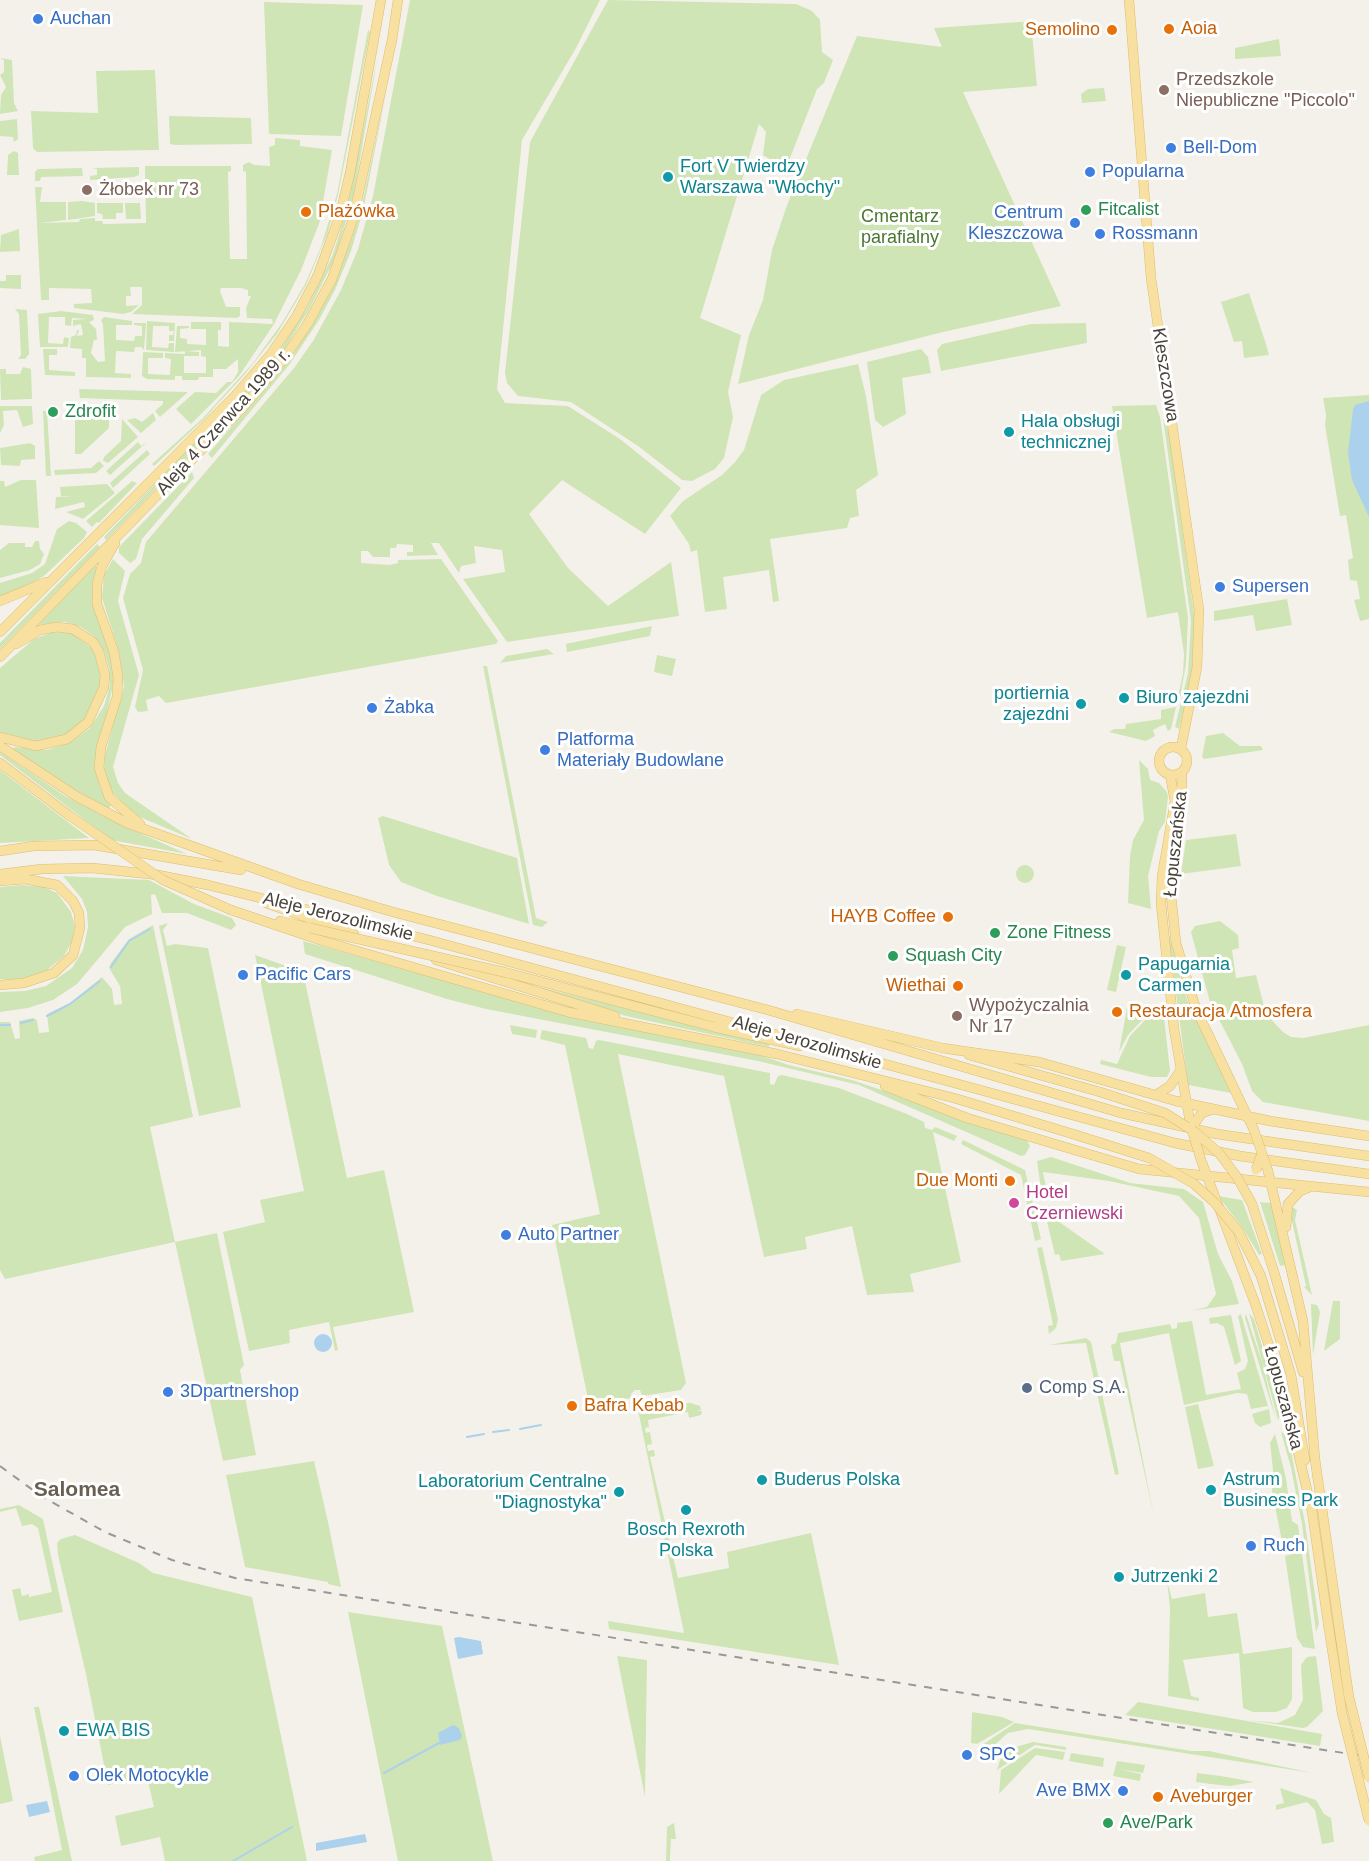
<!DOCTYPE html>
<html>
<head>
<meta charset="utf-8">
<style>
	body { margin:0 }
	canvas { display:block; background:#f4f1eb }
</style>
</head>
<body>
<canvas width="1369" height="1861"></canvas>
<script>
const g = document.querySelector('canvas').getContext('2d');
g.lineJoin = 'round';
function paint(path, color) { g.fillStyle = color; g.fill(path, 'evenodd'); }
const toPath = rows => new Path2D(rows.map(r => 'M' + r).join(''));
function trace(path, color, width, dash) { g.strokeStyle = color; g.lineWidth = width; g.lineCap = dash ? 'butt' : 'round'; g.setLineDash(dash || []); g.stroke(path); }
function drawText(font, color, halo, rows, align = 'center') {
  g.font = font + ' Arial,sans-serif'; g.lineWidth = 6; g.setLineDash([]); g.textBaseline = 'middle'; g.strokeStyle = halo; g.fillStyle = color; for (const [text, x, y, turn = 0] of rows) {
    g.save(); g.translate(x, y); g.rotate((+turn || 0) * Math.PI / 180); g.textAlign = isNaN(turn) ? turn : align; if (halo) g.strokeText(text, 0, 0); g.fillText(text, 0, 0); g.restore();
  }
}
paint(toPath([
	[410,0,600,0,576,48,522,140,497,389,505,403,568,406,620,439,681,488,645,534,562,480,529,514,568,568,608,606,671,562,679,616,507,642,463,579,505,572,502,550,474,546,476,563,461,566,459,573,439,543,431,543,438,555,407,556,407,552,413,552,413,545,397,544,396,548,390,548,390,557,373,557,368,551,361,551,361,563,390,565,398,563,398,560,441,559,498,641,496,644,166,703,159,696,146,700,148,711,138,712,135,707,143,670,123,598,130,574,141,563,146,542,294,368,313,341,341,290,358,249,373,196],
	[608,0,796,4,812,11,820,20,822,52,833,60,824,83,817,89,785,171,777,168,776,163,763,155,766,132,759,124,700,318,741,335,728,392,733,417,724,458,715,469,692,481,682,480,638,446,571,402,518,396,507,383,505,373,530,142],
	[264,2,363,5,341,136,269,134],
	[1019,22,1031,22,1037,86,963,92,1061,306,943,332,738,384,749,335,763,300,772,250,787,205,857,36,942,47,934,28],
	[368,30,370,32,338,195,328,232,306,285,277,334,245,374,204,419,154,466,152,464,203,418,253,363,282,323,305,284,321,247,337,194],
	[1279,39,1281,56,1235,59,1235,48],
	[378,55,354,194,335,258,309,310,282,353,256,386,106,540,104,537,258,377,280,350,307,308,333,254,347,209],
	[0,58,12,60,14,103,18,111,0,114,1,95,6,87,0,75,4,72,4,60],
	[155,70,159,150,37,152,33,148,31,111,98,113,96,71],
	[387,88,363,211,351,251,335,290,319,320,289,365,212,458,208,454,291,358,334,286,359,218],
	[1104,88,1106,101,1082,103,1081,94,1088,89],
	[169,116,251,118,252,144,175,145,170,144],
	[17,119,18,139,14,142,13,137,0,136,0,121],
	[275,138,300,140,300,146,332,150,323,202,327,203,301,270,274,324,239,376,191,424,176,409,195,392,216,393,227,382,232,382,238,372,238,359,226,369,213,369,213,377,199,377,198,380,182,380,182,376,175,376,175,380,147,379,142,376,143,352,163,353,163,358,148,358,148,374,170,375,171,359,165,358,165,353,185,354,185,351,199,352,199,356,184,356,184,373,206,373,206,357,201,356,201,350,175,352,177,326,189,326,189,328,180,329,180,338,187,339,187,344,206,345,206,329,191,329,191,322,221,322,221,330,218,330,218,346,229,347,229,322,273,324,272,319,247,318,246,308,251,296,248,296,248,290,241,288,221,288,220,291,226,307,240,307,240,316,237,318,132,314,142,305,142,287,130,287,131,296,126,296,126,306,139,305,131,312,123,314,74,308,74,304,92,303,91,289,49,288,49,300,41,300,35,187,42,187,40,202,66,202,66,220,40,223,79,222,80,219,95,218,95,221,102,221,103,224,146,223,145,166,231,166,231,171,228,172,230,259,247,259,246,172,243,171,243,165,249,162,254,165,270,166,269,147,275,145],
	[14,151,18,153,19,175,7,175,8,155],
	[139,167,139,175,134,177,90,180,90,176,97,175,97,169,92,168],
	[82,168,83,176,41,177,40,181,35,181,35,172,38,169],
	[82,201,95,203,95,216,68,220,68,202],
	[97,203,123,203,123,213,116,213,116,219,103,219,102,214,97,213],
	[125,203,140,203,141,219,126,219],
	[19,229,20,251,0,252,1,235],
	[6,275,21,275,21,289,0,288,0,281,6,281],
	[1249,293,1266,344,1269,355,1244,358,1242,341,1234,342,1221,302],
	[15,309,27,310,29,354,25,359,18,359,21,355,19,314],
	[61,311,93,315,94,320,89,322,96,329,97,340,94,340,91,353,98,362,105,361,103,325,101,320,104,317,132,321,132,325,116,325,116,340,134,341,135,336,142,336,142,326,134,325,134,323,146,323,144,350,141,347,135,347,134,352,116,351,115,373,131,374,131,378,86,377,86,358,82,358,82,349,70,348,71,337,76,335,77,330,79,330,77,336,83,335,81,324,73,326,73,320,87,319,72,318,71,326,65,325,65,317,49,317,48,343,63,344,64,337,69,338,68,347,40,347,38,314],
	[147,321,175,323,174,341,169,341,169,335,173,335,174,331,169,331,169,326,153,326,152,347,168,348,169,343,174,343,174,352,146,350],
	[1086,323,1087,343,941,371,937,350,942,344,1031,324],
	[43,349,57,349,57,355,49,355,49,370,75,372,75,376,45,375],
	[921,349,928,357,931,373,902,378,906,414,883,427,875,420,867,362],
	[858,364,866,396,878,475,856,490,859,516,850,518,847,528,770,539,779,601,773,602,769,570,723,577,727,609,705,612,697,550,691,552,689,544,670,516,683,501,722,475,735,462,744,450,761,395,784,380],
	[23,367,31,369,32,399,1,400,0,369,6,369,6,374,20,374],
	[79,389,187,392,187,393,160,417,155,411,163,404,163,401,80,398],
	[1369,395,1369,619,1360,621,1354,600,1360,599,1357,581,1350,580,1348,560,1353,558,1346,515,1340,516,1325,425,1326,415,1323,398],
	[1156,405,1160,417,1188,618,1186,664,1179,703,1160,706,1160,704,1177,701,1183,674,1184,654,1178,612,1147,618,1112,406],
	[0,406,32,406,33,424,23,427,17,410,3,411,4,425,0,433],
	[43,411,47,411,51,476,46,476],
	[153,413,156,420,141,433,127,420,135,418,142,422],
	[75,416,109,417,109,428,81,454,75,454],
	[1163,418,1169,432,1195,621,1192,676,1179,729,1175,727,1188,673,1191,621],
	[122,419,138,437,108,463,103,461,104,457,121,441],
	[138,442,141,446,147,442,110,475,106,471],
	[30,443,35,446,35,459,21,460,20,466,1,465,0,448],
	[147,450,150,454,113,488,110,483],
	[99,461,104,466,96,473,55,475,54,470,91,468],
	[192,472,194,478,142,539,136,559,130,563,119,553,119,547],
	[21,480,36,480,39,528,0,525,0,481,4,481,5,487],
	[132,481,137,483,99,523,97,522,92,527,86,521],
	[107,484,115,493,83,519,66,512,85,507,84,502,55,509,56,497,73,496,61,496,60,487],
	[69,521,76,523,87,532,84,538,45,575,33,583,0,596,0,583,32,573,45,564,57,529],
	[35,541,39,541,40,549,44,554,40,564,30,570,0,578,0,550,9,543,25,543,25,547,32,547],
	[97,544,100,547,0,649,0,643],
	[113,559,125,571,118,601,139,675,113,767,118,783,125,793,192,839,135,815,112,792,104,773,105,755,124,686,119,652,102,598,104,575],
	[94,565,97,567,93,600,111,657,114,681,95,766,101,790,111,805,109,809,58,780,13,750,14,747,47,750,71,742,90,728,104,706,110,685,109,668,104,651,94,636,81,627,65,622,37,625],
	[1287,599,1292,625,1256,631,1253,615,1214,621,1214,611],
	[652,626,650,636,567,652,566,644],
	[53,632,71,633,93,649,101,673,100,691,84,722,62,737,38,742,3,733,0,732,0,668,34,639],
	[547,649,554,654,500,663,506,656],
	[657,655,676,659,672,676,654,672],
	[483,666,487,666,536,918,548,922,542,927,533,925],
	[1176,707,1171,729,1168,731,1165,724,1153,730,1155,736,1146,741,1109,732,1114,729,1125,729,1126,724,1161,719,1161,710],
	[1223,733,1240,746,1261,746,1263,750,1204,759,1202,757,1206,736],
	[0,752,65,796,115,822,187,854,111,840,0,755],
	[1139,760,1148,769,1150,780,1159,783,1167,792,1168,797,1165,822,1159,831,1148,876,1151,909,1128,903,1130,856,1133,840,1144,820],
	[0,770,26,790,89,838,0,843],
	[383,816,517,858,529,924,437,896,401,882,389,865,378,818],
	[1236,834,1241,866,1181,874,1186,840],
	'1016 874a9 9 0 1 1 18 0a9 9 0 1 1-18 0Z',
	[63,876,149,880,194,904,232,918,236,925,231,930,187,913,162,913,155,894,151,895,152,914,125,927,77,984,53,1000,28,1008,0,1012,0,992,25,991,46,986,72,968,83,950,88,927,87,912,82,899],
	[22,885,44,887,57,893,71,912,75,926,73,940,64,956,45,972,16,980,0,979,0,887],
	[1220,921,1238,935,1239,948,1232,950,1236,978,1256,975,1266,1014,1283,1032,1291,1037,1303,1038,1369,1025,1369,1121,1263,1102,1252,1091,1242,1064,1210,1002,1191,932,1195,926],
	[168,923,163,930,167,946,175,944,208,948,241,1107,199,1116,159,926],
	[153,925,193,1117,150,1127,175,1242,217,1233,244,1365,240,1370,256,1455,223,1461,175,1242,5,1279,0,1270,0,1022,10,1022,15,1039,20,1038,19,1021,33,1018,37,1020,39,1033,49,1032,47,1014,70,1003,102,977,112,989,114,1005,122,1004,120,986,109,968,111,963,129,939],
	[1168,932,1187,1000,1231,1093,1188,1085],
	[303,941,544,1009,753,1053,789,1065,852,1080,1026,1139,1030,1146,1025,1155,1021,1156,859,1085,758,1061,486,1009,447,999,305,954],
	[1117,945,1126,947,1116,992,1107,990],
	[255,955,303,972,347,1178,384,1170,414,1312,333,1327,338,1350,335,1351,329,1322,289,1330,290,1343,249,1351,223,1232,265,1222,260,1200,304,1191],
	[514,981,769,1043,769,1047,626,1016],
	[1127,1008,1131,1012,1152,1014,1145,1017,1128,1035,1119,1052],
	[1161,1017,1164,1017,1170,1071,1167,1077,1151,1077,1100,1064,1101,1060,1117,1064,1130,1036,1146,1019],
	[510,1025,537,1030,536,1038,512,1034],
	[542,1030,586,1038,589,1048,593,1049,596,1041,599,1040,770,1073,770,1084,774,1085,778,1076,782,1075,839,1088,907,1114,924,1122,925,1128,932,1130,935,1127,957,1136,954,1141,933,1132,961,1262,910,1274,914,1292,867,1295,852,1226,805,1237,807,1249,764,1257,724,1076,618,1054,686,1383,681,1390,642,1396,640,1390,635,1390,631,1394,632,1398,589,1404,552,1225,600,1214,565,1045,540,1039],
	[963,1140,1025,1170,1041,1239,1035,1241,1021,1175,961,1144],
	[1051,1157,1130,1183,1184,1189,1203,1202,1218,1254,1232,1281,1239,1304,1190,1311,1207,1307,1216,1294,1199,1218,1179,1196,1109,1181,1043,1172,1048,1198,1042,1197,1037,1161],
	[1218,1196,1242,1200,1262,1254,1259,1255,1244,1230],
	[1260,1202,1271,1203,1285,1265,1280,1266],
	[1046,1206,1050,1206,1052,1217,1105,1254,1061,1261,1059,1254,1055,1255,1045,1213],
	[1291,1206,1297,1210,1295,1220,1312,1295,1304,1287,1306,1286,1292,1221,1289,1221],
	[1042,1247,1058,1319,1056,1328,1049,1334,1048,1326,1053,1325,1037,1248],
	[1333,1301,1340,1301,1340,1339,1324,1351],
	[1311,1304,1317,1305,1320,1312,1313,1355],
	[1249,1313,1254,1319,1282,1412,1278,1420],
	[1241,1314,1268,1406,1251,1409,1247,1394,1237,1393,1184,1405,1169,1333,1120,1343,1154,1517,1120,1361,1114,1361,1111,1345,1116,1343,1118,1333,1170,1324,1172,1329,1177,1328,1177,1323,1192,1321,1206,1395,1241,1389,1237,1373,1245,1369,1248,1361,1238,1316],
	[1246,1314,1262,1362,1276,1420,1245,1318],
	[1231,1315,1241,1361,1235,1365,1224,1327,1217,1323,1210,1324,1209,1318],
	[1086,1338,1091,1342,1119,1474,1115,1475,1086,1343,1049,1345],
	[690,1403,700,1406,701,1410,697,1411,702,1411,701,1415,689,1418,688,1412,648,1420,649,1427,645,1428,646,1433,650,1432,652,1444,647,1445,648,1451,654,1450,655,1456,650,1457,678,1578,729,1568,727,1552,811,1533,839,1665,609,1629,608,1621,684,1633,638,1410],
	[1198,1404,1214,1466,1198,1469,1185,1407],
	[1269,1409,1271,1423,1260,1427,1255,1423,1252,1414],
	[1281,1432,1288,1436,1305,1523,1319,1624,1316,1632,1302,1524,1291,1468],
	[1275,1434,1286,1478,1292,1521,1298,1525,1301,1549,1288,1552,1284,1552,1272,1491,1273,1470,1270,1443],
	[314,1461,328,1522,341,1587,328,1584,328,1582,245,1567,226,1475],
	[19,1505,43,1519,63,1612,19,1621,12,1590,20,1588,22,1596,29,1594,29,1597,52,1592,38,1528,32,1524,22,1526,16,1508,0,1512,0,1518,0,1509],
	[75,1535,139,1563,153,1573,252,1597,307,1861,165,1861,160,1837,121,1846,115,1816,154,1807,147,1777,108,1785,86,1674,58,1555,57,1543,61,1539],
	[1300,1552,1302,1554,1315,1649,1303,1647,1297,1638,1285,1556],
	[1167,1581,1172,1599,1205,1593,1208,1617,1237,1613,1243,1654,1292,1647,1292,1699,1287,1708,1276,1712,1253,1712,1243,1708,1239,1653,1183,1660,1191,1696,1199,1698,1199,1701,1168,1696,1170,1607],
	[348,1612,442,1626,493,1861,398,1861],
	[617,1656,647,1660,645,1797],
	[1316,1656,1323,1711,1307,1727,1303,1728,1246,1720,1278,1723,1295,1715,1303,1700,1301,1665,1307,1657],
	[1138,1702,1322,1734,1320,1746,1125,1715],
	[34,1707,39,1707,72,1861,35,1861,34,1857,62,1850],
	[972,1712,1002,1717,1014,1722,977,1744,971,1743],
	[1015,1723,1192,1751,1209,1751,1313,1773,1028,1729,1008,1733,991,1748,979,1747],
	[0,1736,13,1801,0,1804],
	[1033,1742,1066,1747,1066,1750,1035,1745,997,1770,1000,1760,1012,1748],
	[1035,1748,1065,1752,1063,1760,1036,1755,999,1794,1001,1770],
	[1071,1753,1104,1758,1103,1767,1069,1761],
	[1117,1761,1145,1765,1143,1773,1118,1769,1141,1774,1140,1781,1113,1776],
	[1197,1773,1221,1776,1254,1782,1230,1786,1211,1784,1196,1782],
	[1280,1788,1316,1800,1324,1814,1331,1818,1334,1842,1322,1844,1315,1810,1307,1802,1276,1810,1276,1805,1284,1803],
	[674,1823,676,1839,671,1839,670,1857,670,1861,666,1861,667,1827]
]), '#d0e5b6');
paint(toPath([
	[1369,401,1369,517,1352,480,1348,453,1353,409,1355,405],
	'314 1343a9 9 0 1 1 18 0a9 9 0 1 1-18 0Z',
	[459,1637,481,1641,483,1654,458,1659,454,1638],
	[453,1725,459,1728,462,1736,460,1740,440,1745,438,1733],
	[47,1801,50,1812,29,1817,26,1805],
	[365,1834,367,1842,316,1851,316,1843]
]), '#acd1ec');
trace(toPath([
	[111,967,129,941,150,929],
	[47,1016,70,1004,100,981],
	[21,1023,33,1020],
	[0,1025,10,1025],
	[520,1429,541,1425],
	[493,1432,509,1430],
	[467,1437,484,1434],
	[384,1773,439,1743],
	[233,1861,292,1827]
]), '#acd1ec', 2);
const major = toPath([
	[1129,0,1151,278,1199,610,1197,667,1181,748],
	[115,543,102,566,97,584,97,604,114,652,118,678,117,697,101,747,99,768,109,797,140,824],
	[0,601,46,582],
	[0,632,235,396,271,354,296,317,318,275,340,215,350,173,381,0],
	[0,657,245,405,282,361,307,325,332,279,353,219,392,40,398,0],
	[0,737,36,746,67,739,88,722,104,687,105,675,99,652,93,642,73,629,56,627,40,630,16,644],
	[0,746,76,796,127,823,298,884,393,912,768,1010,1121,1113,1217,1134,1369,1156],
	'1159 761a14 14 0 1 1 28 0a14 14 0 1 1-28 0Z',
	[0,763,70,816],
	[1182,773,1181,815,1170,885,1176,943,1196,1009,1254,1130],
	[1170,775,1175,801,1162,876,1161,904,1174,1029,1190,1122],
	[0,851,34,846,94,845,241,870],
	[0,874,42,869,93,868,158,875,208,885,429,940,1175,1143,1240,1156,1369,1174],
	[0,881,25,879,57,885,73,901,79,913,80,928,73,955,54,973,24,983,0,985],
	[266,903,354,934],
	[231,910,326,942,568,1012,777,1054,954,1098,1076,1135],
	[280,921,310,928],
	[436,960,615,1016],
	[508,973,714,1027,800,1046],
	[797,1014,947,1049],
	[942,1048,1039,1062,1176,1101,1270,1121,1369,1136],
	[969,1055,1100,1092],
	[885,1086,967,1118,1139,1169,1369,1192],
	[1156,1095,1170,1086,1180,1071],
	[1195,1123,1202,1113,1214,1109],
	[1201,1160,1256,1306,1283,1389,1312,1511,1328,1623],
	[1268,1171,1303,1321,1315,1459,1338,1621],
	[1286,1227,1288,1204,1300,1191,1308,1188],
	[1274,1272,1303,1372],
	[1261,1276,1291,1375,1305,1460]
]);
trace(major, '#ddbd70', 10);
trace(major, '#f8e0a0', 9);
trace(toPath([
	[0,1466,41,1496,105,1532,172,1560,235,1578,1369,1757]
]), '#989898', 2, [8, 8]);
const majorBridge = toPath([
	[70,816,163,880,231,910],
	[310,928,508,973],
	[1100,1092,1165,1113,1195,1132,1219,1153,1237,1177,1252,1204,1274,1272],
	[1191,1127,1201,1160],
	[1254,1130,1268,1171],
	[1076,1135,1149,1158,1194,1184,1214,1202,1239,1232,1261,1276],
	[1256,1170,1262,1153],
	[1338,1621,1349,1697,1369,1778],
	[1328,1623,1342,1713,1369,1821]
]);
trace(majorBridge, '#ddbd70', 10, []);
trace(majorBridge, '#f8e0a0', 9);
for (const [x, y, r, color] of [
	[38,19,6,"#3f7fe0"],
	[1169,29,6,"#e8710a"],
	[1112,30,6,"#e8710a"],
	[1164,90,6,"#8d6e63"],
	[1171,148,6,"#3f7fe0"],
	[1090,172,6,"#3f7fe0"],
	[668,177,6,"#0f9aa8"],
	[87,190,6,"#8d6e63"],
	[1086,210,6,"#2e9e5b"],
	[306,212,6,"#e8710a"],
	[1075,223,6,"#3f7fe0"],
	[1100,234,6,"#3f7fe0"],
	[53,412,6,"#2e9e5b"],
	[1009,432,6,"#0f9aa8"],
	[1220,587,6,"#3f7fe0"],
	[1124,698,6,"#0f9aa8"],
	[1081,704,6,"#0f9aa8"],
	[372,708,6,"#3f7fe0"],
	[545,750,6,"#3f7fe0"],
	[948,917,6,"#e8710a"],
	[995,933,6,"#2e9e5b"],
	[893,956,6,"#2e9e5b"],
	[243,975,6,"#3f7fe0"],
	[1126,975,6,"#0f9aa8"],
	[958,986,6,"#e8710a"],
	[1117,1012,6,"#e8710a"],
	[957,1016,6,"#8d6e63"],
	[1010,1181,6,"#e8710a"],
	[1014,1203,6,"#d1479c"],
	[506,1235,6,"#3f7fe0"],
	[1027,1388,6,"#5c6f8a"],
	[168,1392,6,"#3f7fe0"],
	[572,1406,6,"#e8710a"],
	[762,1480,6,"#0f9aa8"],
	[1211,1490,6,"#0f9aa8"],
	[619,1492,6,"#0f9aa8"],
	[686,1510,6,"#0f9aa8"],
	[1251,1546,6,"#3f7fe0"],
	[1119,1577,6,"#0f9aa8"],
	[64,1731,6,"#0f9aa8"],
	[967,1755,6,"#3f7fe0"],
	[74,1776,6,"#3f7fe0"],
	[1123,1791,6,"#3f7fe0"],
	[1158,1797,6,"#e8710a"],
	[1108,1823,6,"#2e9e5b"]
]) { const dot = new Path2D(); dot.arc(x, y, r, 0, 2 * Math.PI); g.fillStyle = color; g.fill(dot); trace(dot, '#fff', 2); }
drawText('18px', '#366cbe', '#fff', [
	["Auchan",50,19],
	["Bell-Dom",1183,148],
	["Popularna",1102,172],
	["Centrum",1063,213,"right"],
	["Kleszczowa",1063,234,"right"],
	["Rossmann",1112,234],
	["Supersen",1232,587],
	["Żabka",384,708],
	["Platforma",557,740],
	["Materiały Budowlane",557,761],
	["Pacific Cars",255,975],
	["Auto Partner",518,1235],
	["3Dpartnershop",180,1392],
	["Ruch",1263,1546],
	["SPC",979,1755],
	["Olek Motocykle",86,1776],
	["Ave BMX",1111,1791,"right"]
], 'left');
drawText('18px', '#c56008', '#fff', [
	["Aoia",1181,29],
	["Semolino",1100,30,"right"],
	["Plażówka",318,212],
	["HAYB Coffee",936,917,"right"],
	["Wiethai",946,986,"right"],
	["Restauracja Atmosfera",1129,1012],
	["Due Monti",998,1181,"right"],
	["Bafra Kebab",584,1406],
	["Aveburger",1170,1797]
], 'left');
drawText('18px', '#785e54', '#fff', [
	["Przedszkole",1176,80],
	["Niepubliczne \"Piccolo\"",1176,101],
	["Żłobek nr 73",99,190],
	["Wypożyczalnia",969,1006],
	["Nr 17",969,1027]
], 'left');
drawText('18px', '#0d838f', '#fff', [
	["Fort V Twierdzy",680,167],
	["Warszawa \"Włochy\"",680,188],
	["Hala obsługi",1021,422],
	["technicznej",1021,443],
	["portiernia",1069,694,"right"],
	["zajezdni",1069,715,"right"],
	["Biuro zajezdni",1136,698],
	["Papugarnia",1138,965],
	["Carmen",1138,986],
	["Buderus Polska",774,1480],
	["Astrum",1223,1480],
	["Business Park",1223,1501],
	["Laboratorium Centralne",607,1482,"right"],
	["\"Diagnostyka\"",607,1503,"right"],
	["Bosch Rexroth",686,1530,"center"],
	["Polska",686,1551,"center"],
	["Jutrzenki 2",1131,1577],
	["EWA BIS",76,1731]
], 'left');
drawText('18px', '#27864d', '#fff', [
	["Fitcalist",1098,210],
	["Zdrofit",65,412],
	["Zone Fitness",1007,933],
	["Squash City",905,956],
	["Ave/Park",1120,1823]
], 'left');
drawText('18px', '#49772f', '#fff', [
	["Cmentarz",900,217],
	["parafialny",900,238]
]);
drawText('18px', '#484239', '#fff', [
	["Kleszczowa",1165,375,81],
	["Aleja 4 Czerwca 1989 r.",224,422,-48],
	["Łopuszańska",1176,844,-84],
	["Aleje Jerozolimskie",338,917,14],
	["Aleje Jerozolimskie",807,1043,16],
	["Łopuszańska",1283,1398,75]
]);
drawText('18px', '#b23c85', '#fff', [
	["Hotel",1026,1193],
	["Czerniewski",1026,1214]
], 'left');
drawText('18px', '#4e5e75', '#fff', [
	["Comp S.A.",1039,1388]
], 'left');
drawText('bold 21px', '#6a6051', '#fff', [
	["Salomea",77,1490]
]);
</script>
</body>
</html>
